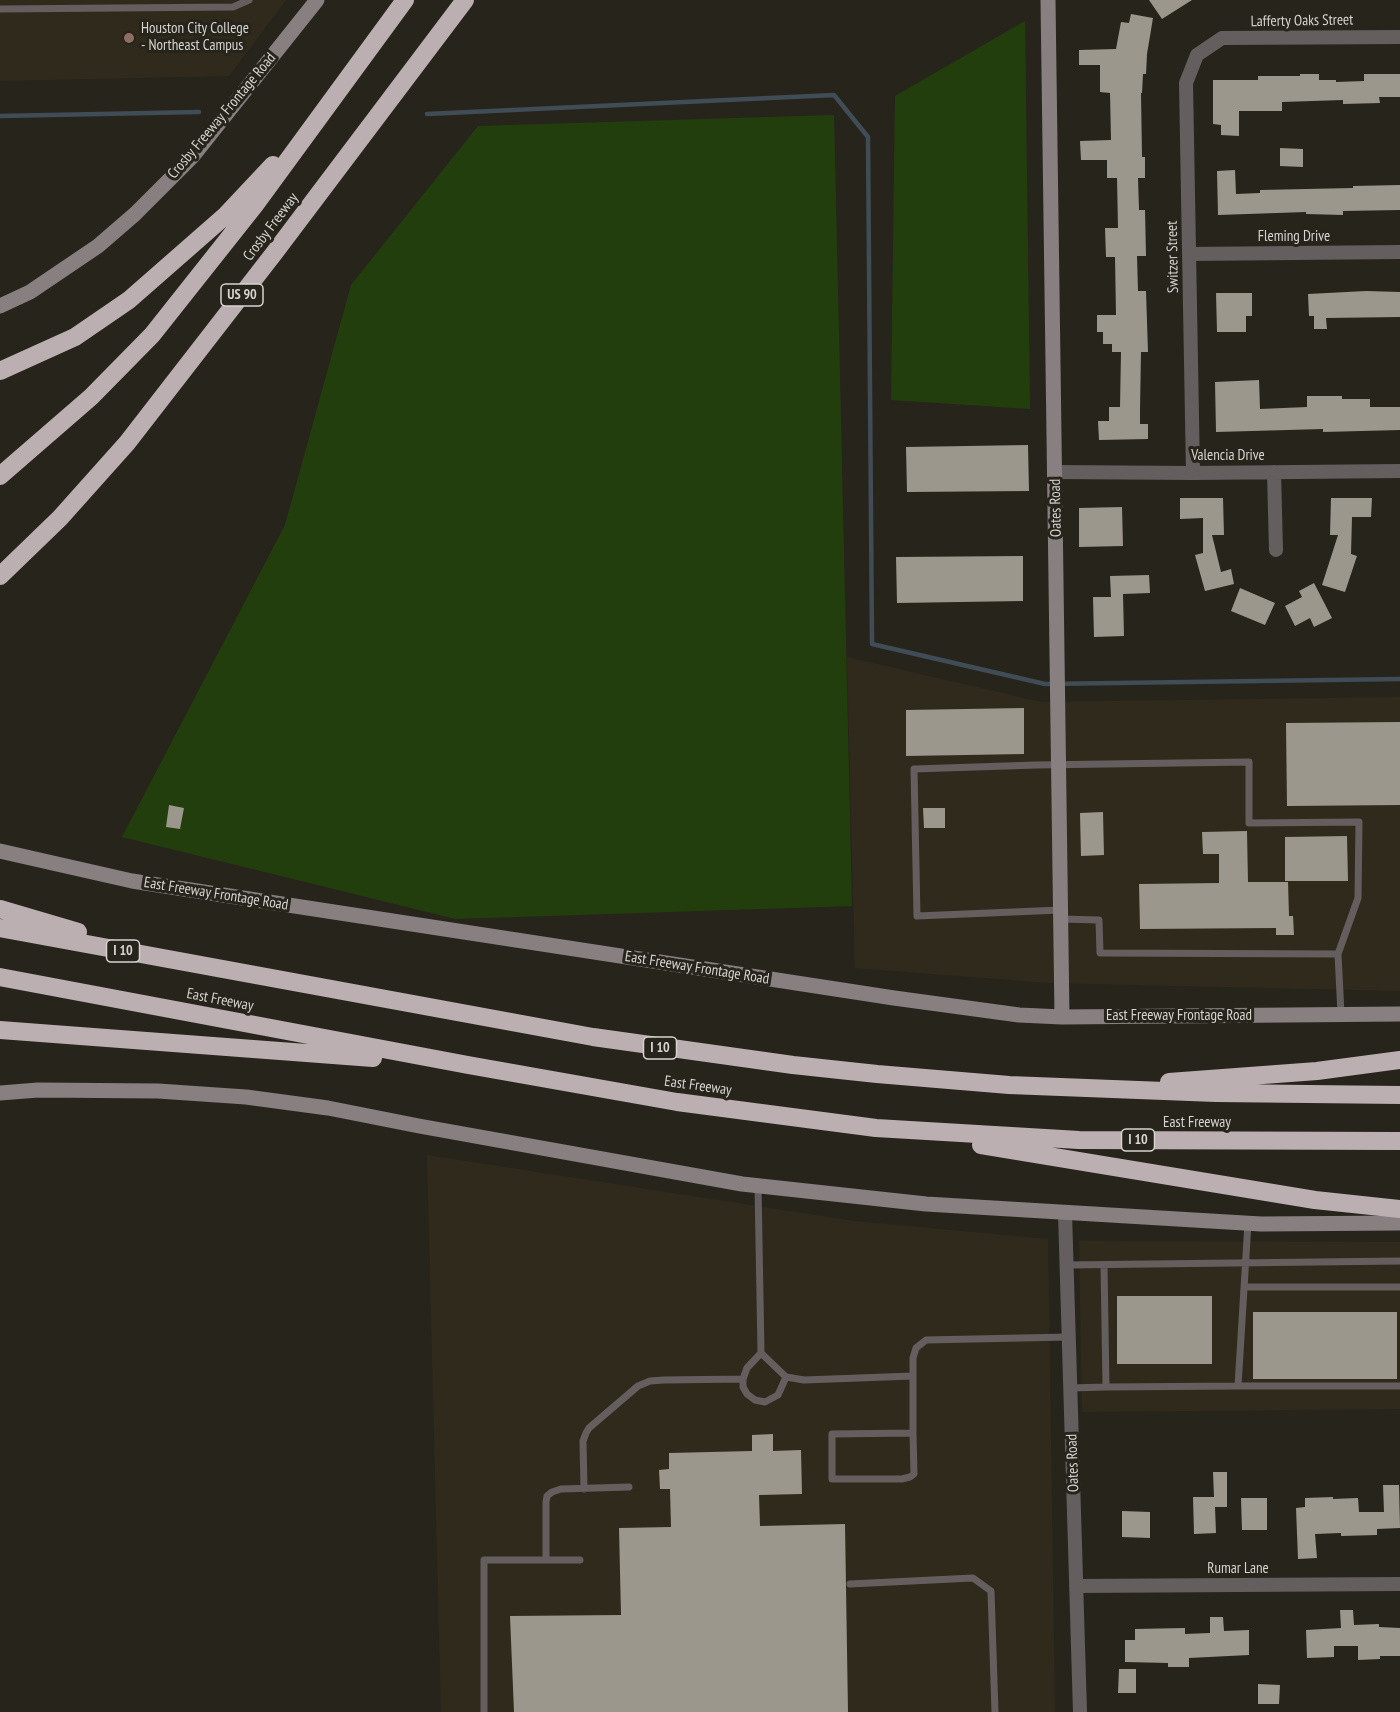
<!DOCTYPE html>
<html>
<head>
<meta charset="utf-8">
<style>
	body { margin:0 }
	canvas { display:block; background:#27241c }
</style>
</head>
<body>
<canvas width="1400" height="1712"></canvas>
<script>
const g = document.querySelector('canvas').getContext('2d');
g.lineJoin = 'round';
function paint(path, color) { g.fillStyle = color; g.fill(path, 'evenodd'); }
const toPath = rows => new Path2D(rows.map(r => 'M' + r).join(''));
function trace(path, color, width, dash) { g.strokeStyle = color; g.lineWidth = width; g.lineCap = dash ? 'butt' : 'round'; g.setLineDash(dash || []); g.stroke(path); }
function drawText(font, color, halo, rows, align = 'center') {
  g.font = font + ' "PT Sans Narrow",sans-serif'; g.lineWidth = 6; g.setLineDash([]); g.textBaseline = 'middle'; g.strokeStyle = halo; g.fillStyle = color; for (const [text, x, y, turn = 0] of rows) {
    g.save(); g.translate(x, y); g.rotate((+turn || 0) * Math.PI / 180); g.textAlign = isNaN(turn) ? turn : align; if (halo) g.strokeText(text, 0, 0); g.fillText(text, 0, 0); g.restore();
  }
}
paint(toPath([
	[0,0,286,0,229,76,0,81],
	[847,657,1041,702,1400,697,1400,991,1049,983,855,968],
	[427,1155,854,1221,1048,1239,1055,1712,441,1712],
	[1079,1241,1400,1242,1400,1409,1082,1412]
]), '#302a1c');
paint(toPath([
	[1025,21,1030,409,891,400,895,96],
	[834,115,852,906,456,919,122,837,285,525,351,285,478,126]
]), '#233e0d');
trace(toPath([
	[427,114,834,95,868,137,872,644,1045,684,1400,679],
	[0,116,199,112]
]), '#404c56', 4.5);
paint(toPath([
	[1149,0,1192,0,1162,19],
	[1131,14,1153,18,1147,54,1146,74,1143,74,1142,93,1141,93,1142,157,1145,157,1145,178,1138,178,1139,210,1145,210,1146,256,1137,256,1138,291,1146,291,1148,352,1141,352,1140,409,1140,424,1148,424,1148,439,1099,440,1098,421,1109,421,1109,407,1120,407,1121,352,1112,352,1112,344,1103,344,1103,332,1097,332,1097,315,1116,315,1115,257,1106,257,1105,228,1118,228,1117,178,1107,178,1107,160,1081,160,1080,141,1111,140,1110,93,1100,92,1100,65,1079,65,1079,50,1116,49,1121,22,1129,23],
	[1300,74,1319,74,1319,80,1336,80,1336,82,1364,81,1364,74,1400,74,1400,97,1379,97,1380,103,1343,104,1343,100,1282,102,1282,111,1239,111,1239,136,1221,135,1221,125,1213,124,1213,80,1258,80,1258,76,1300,76],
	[1280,148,1303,149,1303,167,1280,166],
	[1235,170,1236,194,1260,193,1260,190,1353,188,1353,186,1400,185,1400,210,1343,211,1343,215,1306,214,1306,212,1218,215,1217,171],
	[1366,291,1400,292,1400,317,1326,318,1327,329,1314,329,1314,316,1309,316,1308,294],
	[1216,293,1252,293,1252,316,1246,316,1246,332,1217,332],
	[1259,380,1260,409,1307,407,1307,396,1342,396,1342,399,1370,399,1370,407,1400,407,1400,430,1323,432,1323,429,1216,432,1215,382],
	[1028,445,1029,491,907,492,906,447],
	[1180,498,1223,498,1224,535,1212,535,1221,572,1231,569,1234,584,1205,591,1195,555,1203,553,1203,518,1180,519],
	[1331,498,1372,498,1371,517,1352,517,1351,554,1357,556,1345,592,1322,585,1338,535,1330,535],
	[1122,507,1123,546,1079,547,1079,508],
	[1023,556,1023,601,897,603,896,557],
	[1149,575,1150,593,1123,594,1124,636,1094,637,1093,597,1111,597,1110,576],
	[1314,583,1332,618,1314,627,1310,618,1295,626,1285,606,1302,597,1299,591],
	[1240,588,1275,603,1265,625,1231,611],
	[1024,708,1024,754,906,756,906,710],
	[1400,722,1400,805,1287,806,1286,723],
	[169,805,184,808,180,829,166,827],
	[923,808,945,808,945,828,924,828],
	[1103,812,1104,855,1081,856,1080,813],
	[1247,831,1248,882,1288,882,1289,916,1293,916,1294,935,1276,935,1276,928,1140,929,1139,884,1219,883,1219,854,1203,854,1202,832],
	[1347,836,1348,881,1285,881,1285,837],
	[1117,1296,1212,1296,1212,1364,1117,1364],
	[1253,1312,1397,1312,1397,1379,1253,1379],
	[773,1434,773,1451,801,1450,802,1494,759,1495,760,1526,845,1524,848,1712,514,1712,510,1616,621,1615,619,1528,671,1527,670,1489,660,1489,659,1470,669,1469,669,1453,752,1451,752,1435],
	[1213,1472,1227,1472,1227,1507,1215,1507,1216,1533,1194,1534,1193,1497,1214,1497],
	[1383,1485,1399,1485,1400,1528,1377,1529,1377,1535,1341,1536,1341,1533,1315,1534,1317,1558,1298,1559,1296,1508,1305,1507,1305,1498,1333,1497,1333,1499,1358,1498,1359,1512,1384,1512],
	[1241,1498,1267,1498,1267,1530,1242,1530],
	[1122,1511,1150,1512,1150,1538,1122,1537],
	[1340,1610,1353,1610,1354,1625,1379,1624,1379,1627,1400,1628,1400,1656,1380,1656,1380,1659,1358,1660,1358,1646,1334,1646,1334,1657,1307,1658,1306,1630,1341,1628],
	[1210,1617,1223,1617,1224,1631,1249,1630,1249,1655,1189,1658,1189,1667,1168,1667,1168,1663,1125,1662,1125,1640,1135,1640,1135,1629,1185,1628,1185,1634,1210,1633],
	[1119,1669,1136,1669,1136,1693,1118,1693],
	[1258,1684,1280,1685,1279,1704,1258,1704]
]), '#9c978d');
trace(toPath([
	[0,9,233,7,249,0],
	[1061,910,917,916,914,769,1036,765,1249,762,1249,823,1359,822,1358,898,1338,954],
	[1061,919,1099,920,1100,953,1338,954,1341,1014],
	[758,1186,761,1353,786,1377,804,1380,913,1376,913,1358,916,1348,926,1340,1069,1337],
	[1067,1265,1400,1261],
	[1245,1287,1400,1287],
	[761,1353,747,1368,743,1379,743,1387,747,1394,755,1400,765,1402,778,1395,786,1377],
	[913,1376,913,1433,914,1474,910,1477,902,1479,832,1479,832,1434,913,1433],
	[1238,1386,1400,1386],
	[1106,1387,1238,1386,1248,1223],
	[1070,1388,1106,1387,1104,1265],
	[584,1489,583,1441,586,1433,589,1428,638,1386,650,1381,664,1380,743,1379],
	[546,1560,546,1502,547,1496,552,1492,561,1489,629,1487],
	[850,1584,973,1578,991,1591,995,1712],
	[484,1712,484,1560,580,1560]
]), '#645e5f', 7);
trace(toPath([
	[1189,254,1400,252],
	[1055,472,1193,473,1400,471],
	[1274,472,1276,550],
	[1193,473,1186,83,1197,55,1222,38,1400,37],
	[1065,1213,1080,1712],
	[1076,1586,1400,1584]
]), '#645e5f', 14);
trace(toPath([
	[1048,0,1062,1017],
	[0,306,30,292,98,246,135,214,192,157,317,0],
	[0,851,132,881,894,998,1019,1015,1062,1017,1400,1014],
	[0,1093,38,1090,158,1091,246,1097,328,1108,419,1126,742,1184,926,1204,1261,1224,1400,1223]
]), '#877f80', 15);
trace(toPath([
	[0,371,75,337,129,300,226,215,273,165],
	[0,476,91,397,152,335,255,205,405,0],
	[0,576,60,518,127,443,275,252,465,0],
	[0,909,78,932],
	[0,928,593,1037,793,1065,877,1074,1009,1085,1216,1093,1400,1095],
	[0,977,468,1065,677,1102,876,1128,1079,1140,1400,1141],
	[0,1030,373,1058],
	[1169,1082,1317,1071,1400,1060],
	[981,1145,1315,1200,1400,1209]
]), '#bcafb1', 18);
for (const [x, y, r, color] of [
	[129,38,6,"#8d6e63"]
]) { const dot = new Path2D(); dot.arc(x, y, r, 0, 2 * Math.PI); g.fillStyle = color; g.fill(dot); trace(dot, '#27241c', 2); }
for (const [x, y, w] of [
	[242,295,42],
	[123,951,33],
	[660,1048,33],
	[1138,1140,33]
]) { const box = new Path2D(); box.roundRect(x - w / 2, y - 11, w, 22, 4.5); g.fillStyle = '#27241c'; g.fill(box); trace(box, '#d7d4cf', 1.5); }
drawText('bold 14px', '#d7d4cf', null, [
	["US 90",242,295],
	["I 10",123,951],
	["I 10",660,1048],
	["I 10",1138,1140]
]);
drawText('15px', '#d7d4cf', '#27241c', [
	["Lafferty Oaks Street",1302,21,-1],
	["Crosby Freeway Frontage Road",222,116,-50],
	["Crosby Freeway",271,227,-53],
	["Fleming Drive",1294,237],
	["Switzer Street",1173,257,-91],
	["Valencia Drive",1228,456],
	["Oates Road",1056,508,-91],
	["East Freeway Frontage Road",216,894,9],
	["East Freeway Frontage Road",697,968,9],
	["East Freeway",220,1000,11],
	["East Freeway Frontage Road",1179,1016],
	["East Freeway",698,1086,8],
	["East Freeway",1197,1123],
	["Oates Road",1073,1463,-92],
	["Rumar Lane",1238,1569]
]);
drawText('15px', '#d7d4cf', '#27241c', [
	["Houston City College",141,29],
	["- Northeast Campus",141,46]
], 'left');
</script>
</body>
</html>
